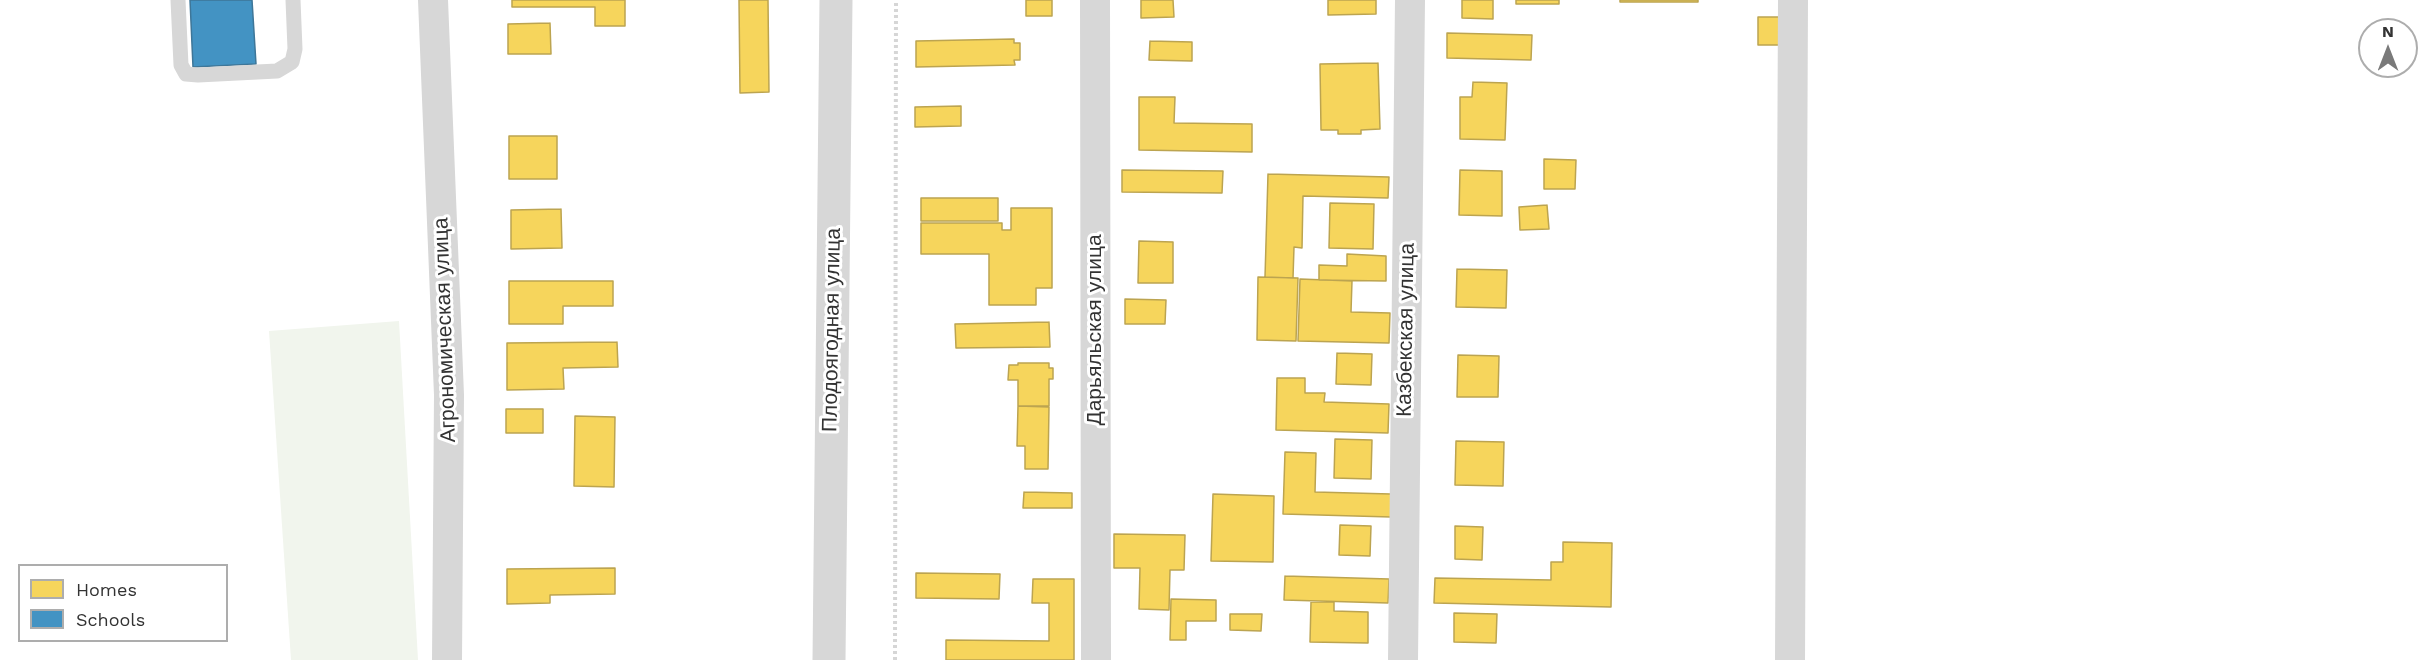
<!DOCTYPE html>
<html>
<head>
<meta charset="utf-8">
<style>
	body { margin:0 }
	#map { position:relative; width:2436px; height:660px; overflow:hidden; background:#fff; font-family:"Work Sans",sans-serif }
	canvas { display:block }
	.legend { position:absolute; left:18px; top:564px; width:210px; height:78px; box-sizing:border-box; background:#fff; border:2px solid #adadad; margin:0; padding:8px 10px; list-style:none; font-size:18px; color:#333 }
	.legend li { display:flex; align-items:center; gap:12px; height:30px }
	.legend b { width:30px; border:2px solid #adadad }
	.north { position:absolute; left:2358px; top:18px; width:60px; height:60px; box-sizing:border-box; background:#fff; border:2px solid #adadad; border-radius:50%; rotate:0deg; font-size:16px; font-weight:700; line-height:24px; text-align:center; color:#333 }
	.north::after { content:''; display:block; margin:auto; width:21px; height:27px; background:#7a7a7a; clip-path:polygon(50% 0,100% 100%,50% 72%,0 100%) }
</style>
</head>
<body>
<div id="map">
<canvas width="2436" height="660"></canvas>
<ul class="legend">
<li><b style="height:16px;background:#f6d55c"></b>Homes</li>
<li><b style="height:16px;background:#4393c3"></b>Schools</li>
</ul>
<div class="north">N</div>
</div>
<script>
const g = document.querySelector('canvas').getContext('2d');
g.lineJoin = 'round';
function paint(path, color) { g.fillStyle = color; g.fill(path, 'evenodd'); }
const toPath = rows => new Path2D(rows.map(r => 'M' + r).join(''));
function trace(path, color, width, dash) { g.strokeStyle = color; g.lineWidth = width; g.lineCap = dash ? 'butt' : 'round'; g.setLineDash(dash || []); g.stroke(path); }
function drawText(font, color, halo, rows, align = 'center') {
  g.font = font + ' "Work Sans",sans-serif'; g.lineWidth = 6; g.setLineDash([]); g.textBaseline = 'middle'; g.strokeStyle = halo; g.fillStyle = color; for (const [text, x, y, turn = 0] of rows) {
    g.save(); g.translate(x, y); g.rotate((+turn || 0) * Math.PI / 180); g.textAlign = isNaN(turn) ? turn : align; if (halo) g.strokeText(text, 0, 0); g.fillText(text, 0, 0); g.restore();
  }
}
paint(toPath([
	[399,321,418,660,291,660,269,331]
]), '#f1f5ed');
const homes = toPath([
	[512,0,625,0,625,26,595,26,595,7,512,7,512,0],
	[739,0,768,0,769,92,740,93,739,0],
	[1026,0,1052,0,1052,16,1026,16,1026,0],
	[1141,0,1173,0,1174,17,1141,18,1141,0],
	[1328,0,1376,0,1376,14,1328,15,1328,0],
	[1462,0,1493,0,1493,19,1462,18,1462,0],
	[1516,0,1559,0,1559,4,1516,4,1516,0],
	[1620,0,1698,0,1698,2,1620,2,1620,0],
	[1758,17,1785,17,1785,45,1758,45,1758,17],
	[550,23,551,54,508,54,508,24,550,23],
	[1447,33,1532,35,1531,60,1447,58,1447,33],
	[1014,39,1014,43,1020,43,1020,60,1014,60,1015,65,916,67,916,41,1014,39],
	[1150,41,1192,42,1192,61,1149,60,1150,41],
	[1378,63,1380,129,1361,130,1361,134,1338,134,1338,130,1321,130,1320,64,1378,63],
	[1473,82,1507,83,1505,140,1460,139,1460,97,1472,97,1473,82],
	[1139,97,1175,97,1174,123,1252,124,1252,152,1139,150,1139,97],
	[961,106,961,126,915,127,915,107,961,106],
	[509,136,557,136,557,179,509,179,509,136],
	[1544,159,1576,160,1575,189,1544,189,1544,159],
	[1122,170,1223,171,1222,193,1122,192,1122,170],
	[1460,170,1502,171,1502,216,1459,215,1460,170],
	[1268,174,1389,177,1388,198,1303,196,1302,248,1294,247,1293,278,1265,277,1268,174],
	[921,198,998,198,998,221,921,221,921,198],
	[1330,203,1374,204,1373,249,1329,248,1330,203],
	[1547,205,1549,229,1520,230,1519,207,1547,205],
	[1011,208,1052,208,1052,288,1036,288,1036,305,989,305,989,254,921,254,921,223,1002,223,1002,230,1011,230,1011,208],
	[561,209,562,248,511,249,511,210,561,209],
	[1139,241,1173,242,1173,283,1138,283,1139,241],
	[1347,254,1386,256,1386,281,1319,280,1319,265,1347,266,1347,254],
	[1457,269,1507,270,1506,308,1456,307,1457,269],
	[1258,277,1298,278,1296,341,1257,340,1258,277],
	[1300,279,1352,281,1351,312,1390,313,1389,343,1298,341,1300,279],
	[509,281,613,281,613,306,563,306,563,324,509,324,509,281],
	[1125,299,1166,300,1165,324,1125,324,1125,299],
	[1049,322,1050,347,956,348,955,324,1049,322],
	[617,342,618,367,563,368,564,389,507,390,507,343,617,342],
	[1337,353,1372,354,1371,385,1336,384,1337,353],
	[1458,355,1499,356,1498,397,1457,397,1458,355],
	[1018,363,1049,363,1049,368,1053,368,1053,379,1049,379,1049,406,1018,406,1018,380,1008,380,1009,365,1018,365,1018,363],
	[1277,378,1305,378,1305,393,1325,393,1324,402,1389,404,1388,433,1276,430,1277,378],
	[1018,406,1049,407,1048,469,1025,469,1025,446,1017,446,1018,406],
	[506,409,543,409,543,433,506,433,506,409],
	[575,416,615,417,614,487,574,486,575,416],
	[1335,439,1372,440,1371,479,1334,478,1335,439],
	[1456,441,1504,442,1503,486,1455,485,1456,441],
	[1285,452,1316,453,1315,492,1391,494,1391,517,1283,514,1285,452],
	[1024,492,1072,493,1072,508,1023,508,1024,492],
	[1213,494,1274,496,1273,562,1211,561,1213,494],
	[1340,525,1371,526,1370,556,1339,555,1340,525],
	[1455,526,1483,527,1482,560,1455,559,1455,526],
	[1114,534,1185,535,1184,570,1170,570,1169,610,1139,609,1140,568,1114,568,1114,534],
	[1563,542,1612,543,1611,607,1434,603,1435,578,1551,580,1551,562,1563,562,1563,542],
	[615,568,615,594,550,595,550,603,507,604,507,569,615,568],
	[916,573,1000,574,999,599,916,598,916,573],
	[1285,576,1389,579,1388,603,1284,600,1285,576],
	[1033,579,1074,579,1074,660,946,660,946,640,1049,641,1049,603,1032,603,1033,579],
	[1171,599,1216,600,1216,621,1186,621,1186,640,1170,640,1171,599],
	[1311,602,1334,602,1334,611,1368,612,1368,643,1310,642,1311,602],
	[1454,613,1497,614,1496,643,1454,642,1454,613],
	[1230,614,1262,614,1261,631,1230,630,1230,614]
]);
paint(homes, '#f6d55c');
trace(homes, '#bca450', 1.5);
const schools = toPath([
	[190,0,252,0,256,64,193,67,190,0]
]);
paint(schools, '#4393c3');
trace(schools, '#3e7698', 1.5);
trace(toPath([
	[895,660,896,0]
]), '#d6d6d6', 4, [3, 3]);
trace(toPath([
	[178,0,181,65,186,74,198,75,277,71,292,62,295,49,293,0]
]), '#d7d7d7', 15);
trace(toPath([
	[433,0,449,395,447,660],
	[1095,0,1096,660],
	[1403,660,1410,0],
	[1790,660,1793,0]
]), '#d7d7d7', 30);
trace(toPath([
	[829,660,836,0]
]), '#d7d7d7', 33);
drawText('21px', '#333', '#fff', [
	["Агрономическая улица",445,330,-92],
	["Плодоягодная улица",832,330,-89],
	["Дарьяльская улица",1095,330,-90],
	["Казбекская улица",1406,330,-89]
]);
</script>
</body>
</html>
